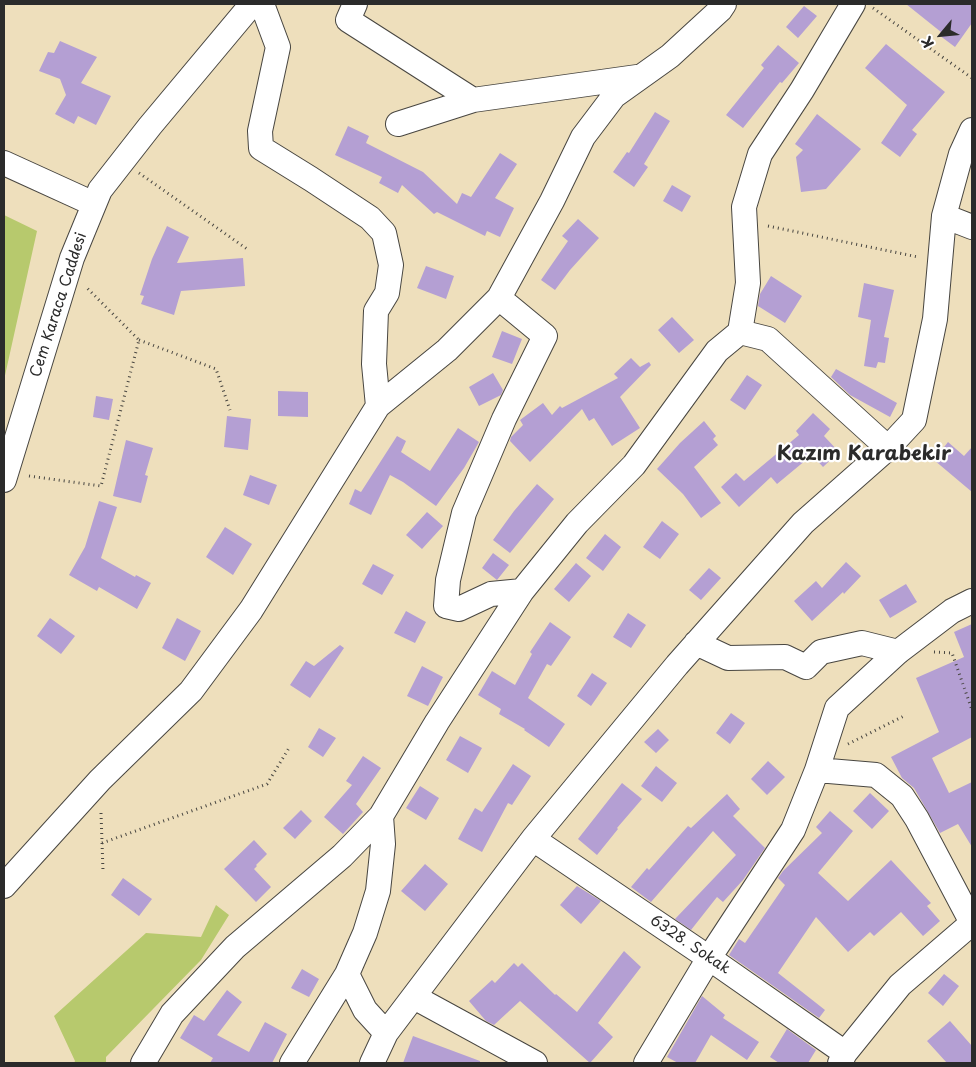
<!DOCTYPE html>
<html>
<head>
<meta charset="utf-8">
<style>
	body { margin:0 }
	#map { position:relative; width:976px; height:1067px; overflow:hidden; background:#eedfbc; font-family:"Playpen Sans",sans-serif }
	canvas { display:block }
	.frame { position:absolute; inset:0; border:5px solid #2b2b2b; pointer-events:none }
	.north { position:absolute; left:916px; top:10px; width:50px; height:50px; -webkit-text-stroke:4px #fff; paint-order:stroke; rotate:242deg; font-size:14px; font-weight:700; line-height:20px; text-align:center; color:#2b2b2b }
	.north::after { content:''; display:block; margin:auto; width:18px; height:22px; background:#2b2b2b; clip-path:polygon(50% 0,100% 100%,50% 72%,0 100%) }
</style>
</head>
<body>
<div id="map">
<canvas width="976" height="1067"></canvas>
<div class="frame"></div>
<div class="north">K</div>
</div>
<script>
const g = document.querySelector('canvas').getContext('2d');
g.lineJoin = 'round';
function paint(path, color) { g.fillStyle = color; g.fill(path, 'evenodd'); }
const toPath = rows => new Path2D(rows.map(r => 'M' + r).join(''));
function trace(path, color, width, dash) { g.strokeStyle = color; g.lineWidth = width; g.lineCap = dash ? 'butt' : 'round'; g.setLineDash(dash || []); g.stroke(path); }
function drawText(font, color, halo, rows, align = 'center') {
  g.font = font + ' "Playpen Sans",sans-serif'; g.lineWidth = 4.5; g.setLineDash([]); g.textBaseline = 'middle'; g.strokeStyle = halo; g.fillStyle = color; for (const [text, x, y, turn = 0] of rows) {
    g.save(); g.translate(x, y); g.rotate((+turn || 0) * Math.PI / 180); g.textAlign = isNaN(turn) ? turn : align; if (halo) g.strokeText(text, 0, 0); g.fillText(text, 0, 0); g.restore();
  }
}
paint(toPath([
	[4,215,37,231,4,380],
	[216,905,229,915,201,960,106,1057,106,1063,74,1063,75,1061,54,1016,146,933,201,937]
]), '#b7c96d');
paint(toPath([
	[906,4,972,4,972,23,955,47,939,35,941,32],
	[804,6,817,16,798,38,786,27],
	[60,41,97,57,81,83,111,96,96,125,78,116,74,124,55,114,66,95,60,79,39,71,48,52,54,53],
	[886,44,945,92,912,130,917,134,900,157,881,143,907,105,865,68],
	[778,45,799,63,782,83,780,82,743,128,726,115,764,68,761,65],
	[655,112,670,121,644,164,648,167,634,187,613,172,627,152,629,153],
	[817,114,861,149,826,189,801,192,796,157,803,150,795,144],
	[348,126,369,136,366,143,423,172,457,204,462,193,471,197,500,153,517,164,495,198,514,208,500,237,487,231,485,236,437,212,434,214,402,185,398,193,379,183,382,177,335,155],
	[672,185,691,196,682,212,663,201],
	[578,219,599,238,570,270,555,290,541,280,568,241,562,236],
	[167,226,189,237,177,263,243,258,245,286,181,291,174,315,141,304,144,296,140,295,152,259],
	[426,266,454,276,446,299,417,288],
	[771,276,802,296,785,323,758,306,760,294],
	[864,283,894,290,884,337,889,338,885,363,878,362,876,368,864,366,871,320,858,317],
	[672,317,694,340,679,353,658,330],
	[502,331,522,339,512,364,492,357],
	[631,358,640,367,649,362,651,365,620,397,640,428,612,446,594,418,589,421,582,409,530,462,510,441,511,437,523,425,520,420,543,403,552,415,560,406,562,408,618,378,614,374],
	[836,369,897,403,890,417,850,395,831,377],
	[493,373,503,390,501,395,479,406,469,387],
	[747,375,762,385,745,410,730,400],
	[278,391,308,392,308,417,278,416],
	[96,396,113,399,109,420,93,417],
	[813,413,830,429,824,436,839,452,823,467,812,455,777,484,771,477,739,507,721,487,736,473,744,481,799,435,796,431],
	[227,416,251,419,248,450,224,447],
	[704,421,716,436,713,439,718,445,694,467,721,503,701,518,683,494,657,469,680,443],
	[458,428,479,442,464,468,436,506,403,482,390,475,371,515,349,504,355,489,361,492,397,436,406,441,401,452,430,471],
	[126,440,153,448,145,475,148,476,141,503,113,496],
	[948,442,964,456,972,447,972,492,934,460],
	[250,475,277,485,269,505,243,495],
	[537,484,554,499,510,553,493,540,514,511],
	[99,501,117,507,101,558,135,577,136,575,151,583,137,609,99,587,97,591,69,575,85,547],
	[427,512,443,526,422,549,406,535],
	[662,521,679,534,660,559,643,547],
	[225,527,252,544,233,575,206,557],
	[605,534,621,547,603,571,586,558],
	[493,553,509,565,497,580,482,568],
	[846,562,861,576,844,594,843,592,812,621,794,601,816,581,822,588],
	[576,563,591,576,569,602,554,589],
	[373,564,394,575,382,595,362,584],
	[709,568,721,578,701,600,689,590],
	[906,584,917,602,890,618,879,600],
	[406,611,426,622,415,643,394,633],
	[628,613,646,625,631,648,613,637],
	[50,618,75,636,61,654,37,636],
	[177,618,201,631,185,661,162,648],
	[550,622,571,637,551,666,547,664,528,698,565,724,549,747,524,730,525,729,499,714,501,709,478,695,492,671,515,685,532,654,530,652],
	[972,624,972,737,932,758,949,793,972,782,972,847,958,824,940,833,914,788,902,778,891,757,939,732,916,678,964,657,954,632],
	[340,645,344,648,310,698,290,685,306,661,314,666],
	[422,666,443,677,428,706,407,696],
	[592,673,607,683,591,706,577,696],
	[731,713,745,723,730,744,716,733],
	[319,728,336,738,323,757,308,747],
	[658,729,669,740,656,753,644,742],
	[460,736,482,748,468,773,446,760],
	[363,756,381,768,356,804,363,812,343,834,324,817,352,785,346,781],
	[768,761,785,777,767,795,751,779],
	[513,764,531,776,512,805,508,803,482,852,458,839,475,808,482,812],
	[656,766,677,783,662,802,641,786],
	[622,783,642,799,617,828,618,829,597,855,578,839],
	[420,786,439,798,426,820,406,808],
	[870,793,889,811,872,829,853,811],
	[727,794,740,809,733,816,765,848,743,880,723,902,717,897,691,930,675,919,736,855,713,831,651,902,631,887,647,868,649,870,688,826,691,828],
	[301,810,312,821,295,839,283,828],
	[830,811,853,831,818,873,848,901,891,860,931,903,927,906,940,921,923,936,901,912,874,936,870,932,848,952,816,917,778,973,825,1010,819,1018,729,955,739,939,745,943,785,885,778,878,783,871,822,833,816,827],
	[254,840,267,854,256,865,257,866,254,869,271,887,256,902,224,869],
	[425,864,448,884,425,911,401,891],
	[123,878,152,899,139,916,111,895],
	[577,886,601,901,581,924,560,905],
	[624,951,641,967,598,1023,613,1037,590,1063,520,1001,494,1025,486,1021,469,1001,492,980,495,983,514,963,518,967,522,963,555,995,556,994,577,1012],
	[302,969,319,979,309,997,291,988],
	[944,974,959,986,943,1006,928,993],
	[227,990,242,1002,217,1035,249,1052,265,1022,287,1034,272,1063,210,1063,213,1058,180,1038,194,1015,204,1021],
	[702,996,725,1015,723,1018,759,1042,747,1060,711,1035,695,1063,678,1063,667,1057],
	[950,1021,972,1046,972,1063,947,1063,927,1041],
	[787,1029,816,1050,808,1063,779,1063,770,1057],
	[413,1036,480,1061,480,1063,403,1063]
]), '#b49fd3');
const minor = toPath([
	[262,4,278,47,260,131,261,148,311,179,370,218,384,233,391,265,387,293,376,311,374,364,378,406],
	[355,4,348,20,473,100],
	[398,124,473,100,637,77],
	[4,163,94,204],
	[944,216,972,227],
	[499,298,545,336,504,419,464,513,448,580,446,606,459,609,491,594,522,591],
	[740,332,768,339,888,448],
	[4,480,72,258,100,190,150,126,252,4],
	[696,643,728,658,785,657,806,667,821,652,862,643,898,652],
	[817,770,876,775,902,796,917,819,972,923],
	[533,839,709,958,845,1053],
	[4,886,100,780,191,691,251,610,378,406,447,350,499,298,552,201,583,137,614,96,670,56,720,10,724,4],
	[347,974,365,1010,386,1033],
	[414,997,535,1063],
	[143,1063,172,1014,235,947,342,856,381,816,437,722,522,591,577,523,634,465,717,351,740,332,748,283,744,207,760,154,802,90,853,4],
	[292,1063,347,974,365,933,378,891,383,844,381,816],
	[372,1063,386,1033,533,839,677,665,803,523,888,448,914,420,935,319,944,216,961,154,972,130],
	[646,1063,709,958,793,830,817,770,837,708,898,652,952,611,972,601],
	[840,1063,845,1053,900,985,972,923]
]);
trace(minor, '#484641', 26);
trace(toPath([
	[873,8,972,78],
	[139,173,247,249],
	[768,226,918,257],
	[139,340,216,369,230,410],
	[29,476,101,486,139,340,86,287],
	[934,652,952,653,972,710],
	[848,744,904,716],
	[101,813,103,871],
	[102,843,267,784,289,748]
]), '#484641', 3, [1, 4]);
trace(minor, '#fff', 24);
drawText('15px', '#2b2b2b', '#fff', [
	["Cem Karaca Caddesi",59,305,-72],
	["6328. Sokak",690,945,34]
]);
drawText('bold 20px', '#2b2b2b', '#fff', [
	["Kazım Karabekir",864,454]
]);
</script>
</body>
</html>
